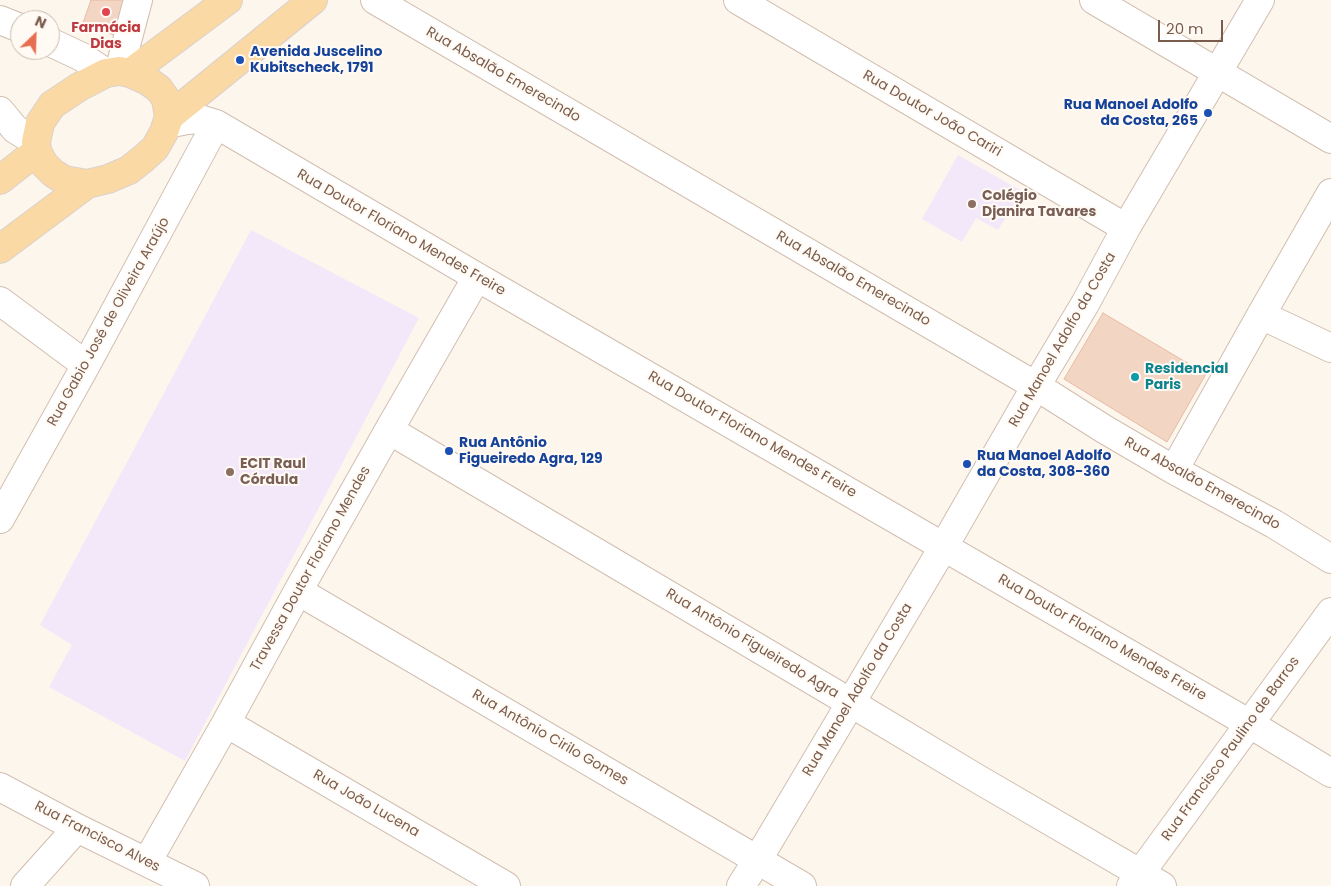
<!DOCTYPE html>
<html>
<head>
<meta charset="utf-8">
<style>
	body { margin:0 }
	#map { position:relative; width:1331px; height:886px; overflow:hidden; background:#fdf6ec; font-family:Poppins,sans-serif }
	canvas { display:block }
	.north { position:absolute; left:10px; top:10px; width:50px; height:50px; box-sizing:border-box; background:#fffaf3; border:1px solid #cabbb1; border-radius:50%; rotate:24deg; font-size:14px; font-weight:700; line-height:20px; text-align:center; color:#7a5c4d }
	.north::after { content:''; display:block; margin:auto; width:18px; height:22px; background:#e76f51; clip-path:polygon(50% 0,100% 100%,50% 72%,0 100%) }
	.scale { position:absolute; left:1158px; top:20px; width:65px; height:22px; box-sizing:border-box; border:2px solid #7a5c4d; border-top:0; padding-left:6px; font-size:15px; line-height:18px; white-space:nowrap; color:#7a5c4d; -webkit-text-stroke:4px #fffaf3; paint-order:stroke }
</style>
</head>
<body>
<div id="map">
<canvas width="1331" height="886"></canvas>
<div class="north">N</div>
<div class="scale">20 m</div>
</div>
<script>
const g = document.querySelector('canvas').getContext('2d');
g.lineJoin = 'round';
function paint(path, color) { g.fillStyle = color; g.fill(path, 'evenodd'); }
const toPath = rows => new Path2D(rows.map(r => 'M' + r).join(''));
function trace(path, color, width, dash) { g.strokeStyle = color; g.lineWidth = width; g.lineCap = dash ? 'butt' : 'round'; g.setLineDash(dash || []); g.stroke(path); }
function drawText(font, color, halo, rows, align = 'center') {
  g.font = font + ' Poppins,sans-serif'; g.lineWidth = 4; g.setLineDash([]); g.textBaseline = 'middle'; g.strokeStyle = halo; g.fillStyle = color; for (const [text, x, y, turn = 0] of rows) {
    g.save(); g.translate(x, y); g.rotate((+turn || 0) * Math.PI / 180); g.textAlign = isNaN(turn) ? turn : align; if (halo) g.strokeText(text, 0, 0); g.fillText(text, 0, 0); g.restore();
  }
}
paint(toPath([
	[958,155,1022,191,998,230,976,218,962,242,922,219],
	[251,230,419,318,185,761,49,687,72,645,40,625]
]), '#f3e8fa');
const building = toPath([
	[91,0,128,0,116,36,83,23,91,0],
	[1103,313,1206,374,1167,442,1064,379,1103,313]
]);
paint(building, '#f3d5c3');
trace(building, '#e6bba3', 1);
const minor = toPath([
	[375,0,1036,386,1104,429,1174,470,1274,524,1331,559],
	[738,0,1126,228],
	[1094,0,1331,139],
	[0,20,20,28],
	[50,42,82,57,106,73],
	[119,71,138,0],
	[0,111,15,129,36,142],
	[167,124,187,120,200,119,216,124,477,277,1250,724,1331,773],
	[0,301,86,365],
	[1261,315,1331,348],
	[389,430,851,703,978,779,1162,886],
	[1174,470,1261,315,1331,193],
	[0,519,86,365,216,124],
	[298,591,802,886],
	[226,723,506,886],
	[0,787,77,828,195,886],
	[147,862,226,723,298,591,389,430,477,277],
	[25,886,77,828],
	[741,886,758,859,944,546,1036,386,1085,304,1126,228,1260,0],
	[1131,886,1331,612]
]);
const major = toPath([
	[119,71,130,73,148,81,159,89,166,99,169,117,164,132,155,148,144,158,129,170,108,179,87,184,64,180,53,173,44,164,37,151,36,142,40,123,52,105,79,87,106,73,119,71],
	[130,73,228,0],
	[169,117,313,0],
	[0,180,37,151],
	[0,249,87,184]
]);
trace(minor, '#d1beb0', 30);
trace(major, '#dad1cd', 30);
trace(minor, '#fff', 28);
trace(major, '#fbd9a5', 28);
for (const [x, y, r, color] of [
	[106,12,5,"#e0444e"],
	[240,60,5,"#1a4fb4"],
	[1208,113,5,"#1a4fb4"],
	[972,204,5,"#8d6e63"],
	[1135,377,5,"#0f9aa8"],
	[449,451,5,"#1a4fb4"],
	[967,464,5,"#1a4fb4"],
	[230,472,5,"#8d6e63"]
]) { const dot = new Path2D(); dot.arc(x, y, r, 0, 2 * Math.PI); g.fillStyle = color; g.fill(dot); trace(dot, '#fffaf3', 2); }
drawText('bold 14px', '#be3a42', '#fffaf3', [
	["Farmácia",106,28],
	["Dias",106,44]
]);
drawText('bold 14px', '#164399', '#fffaf3', [
	["Avenida Juscelino",250,52],
	["Kubitscheck, 1791",250,68],
	["Rua Manoel Adolfo",1198,105,"right"],
	["da Costa, 265",1198,121,"right"],
	["Rua Antônio",459,443],
	["Figueiredo Agra, 129",459,459],
	["Rua Manoel Adolfo",977,456],
	["da Costa, 308-360",977,472]
], 'left');
drawText('14px', '#7a5c4d', '#fffaf3', [
	["Rua Absalão Emerecindo",503,75,30],
	["Rua Doutor João Cariri",932,114,30],
	["Rua Doutor Floriano Mendes Freire",401,233,30],
	["Rua Absalão Emerecindo",853,279,30],
	["Rua Gabio José de Oliveira Araújo",109,322,-61],
	["Rua Manoel Adolfo da Costa",1063,340,-60],
	["Rua Doutor Floriano Mendes Freire",752,435,30],
	["Rua Absalão Emerecindo",1202,484,29],
	["Travessa Doutor Floriano Mendes",311,569,-61],
	["Rua Doutor Floriano Mendes Freire",1102,638,30],
	["Rua Antônio Figueiredo Agra",752,644,31],
	["Rua Manoel Adolfo da Costa",858,690,-59],
	["Rua Antônio Cirilo Gomes",550,738,30],
	["Rua Francisco Paulino de Barros",1231,749,-54],
	["Rua João Lucena",366,804,30],
	["Rua Francisco Alves",97,837,27]
]);
drawText('bold 14px', '#785e54', '#fffaf3', [
	["Colégio",982,196],
	["Djanira Tavares",982,212],
	["ECIT Raul",240,464],
	["Córdula",240,480]
], 'left');
drawText('bold 14px', '#0d838f', '#fffaf3', [
	["Residencial",1145,369],
	["Paris",1145,385]
], 'left');
</script>
</body>
</html>
